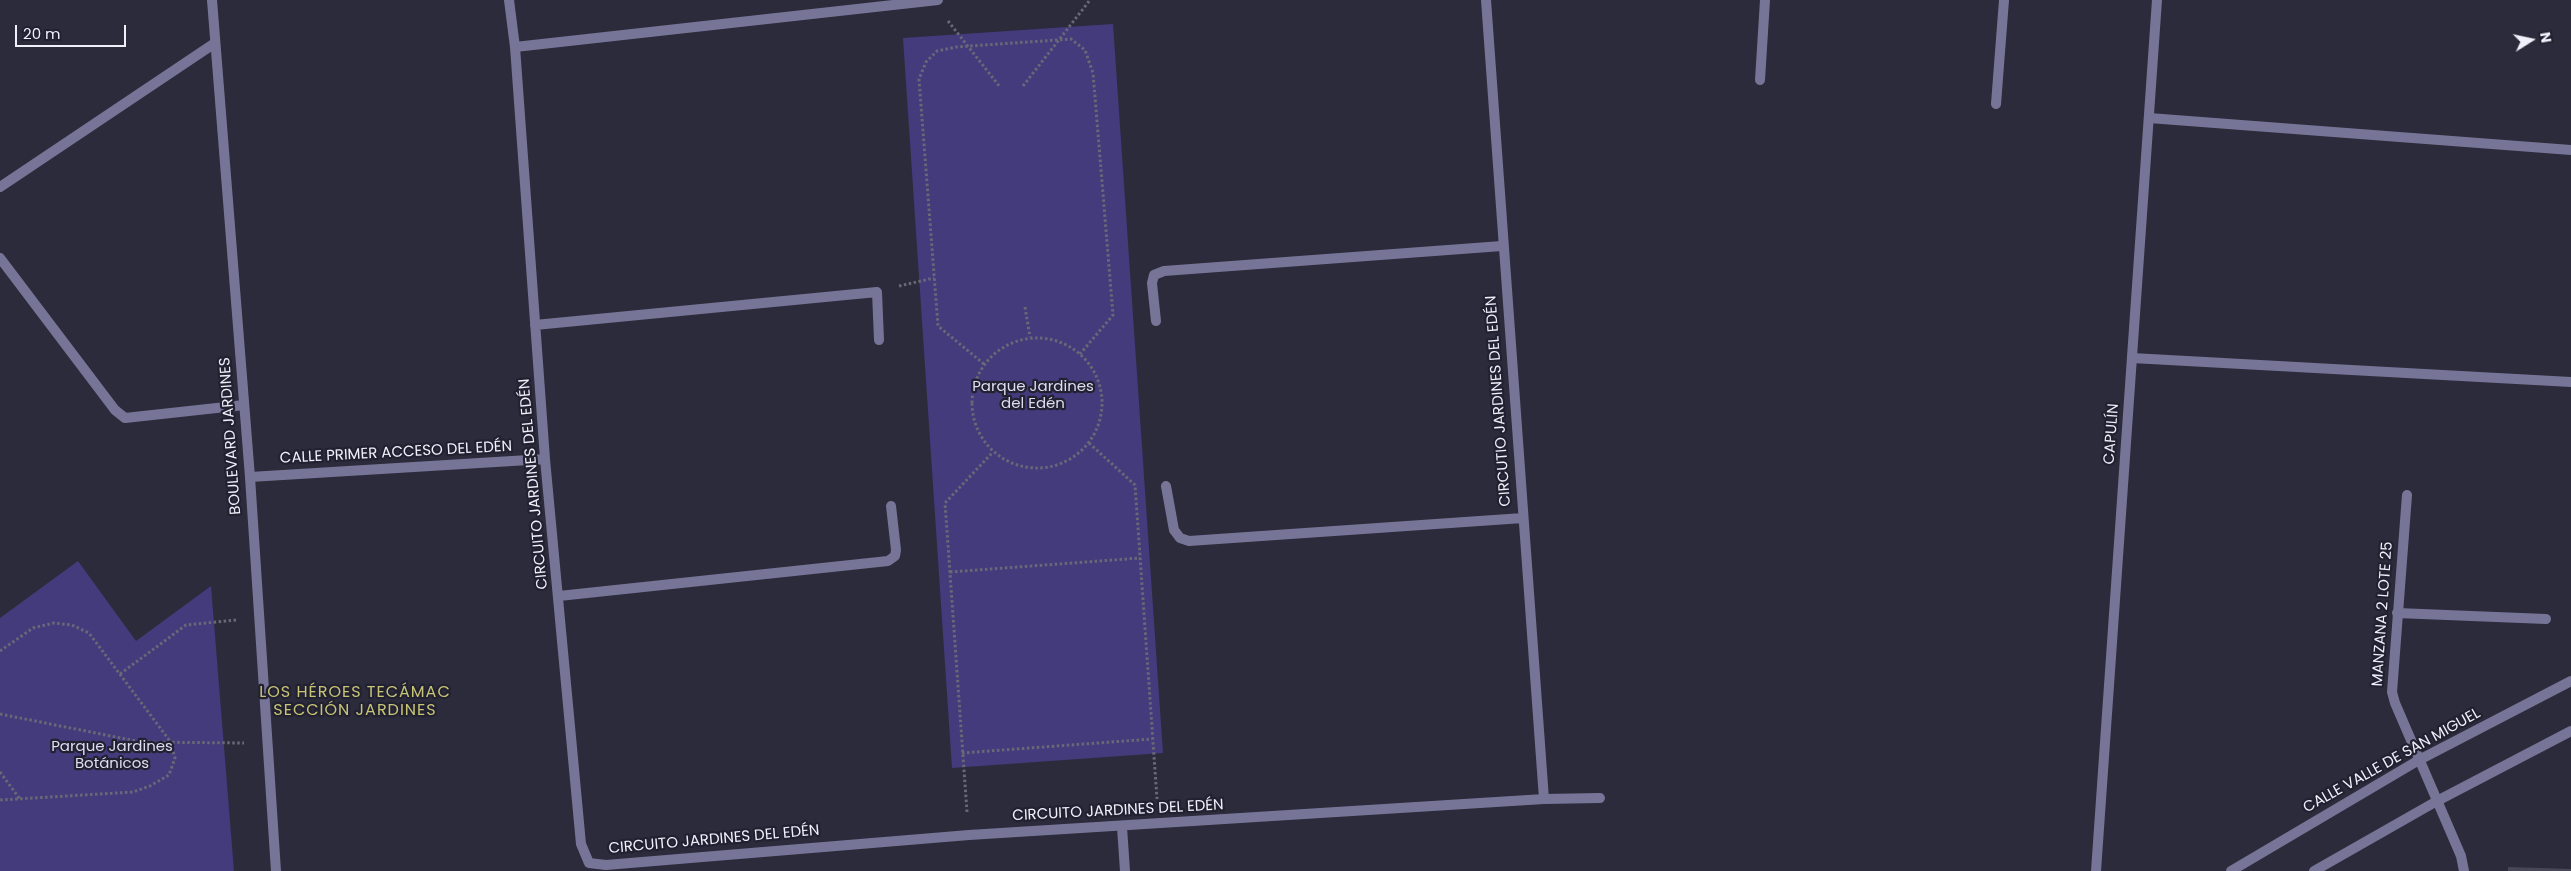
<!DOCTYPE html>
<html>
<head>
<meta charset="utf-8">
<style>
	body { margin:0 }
	#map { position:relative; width:2571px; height:871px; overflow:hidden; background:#2c2b3b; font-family:Poppins,sans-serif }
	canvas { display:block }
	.north { position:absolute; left:2506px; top:15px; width:50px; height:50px; -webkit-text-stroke:4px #222131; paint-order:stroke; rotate:80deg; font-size:14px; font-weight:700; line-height:20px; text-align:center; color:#f0f0fb }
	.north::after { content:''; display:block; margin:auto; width:18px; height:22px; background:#f0f0fb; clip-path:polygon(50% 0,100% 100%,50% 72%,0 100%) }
	.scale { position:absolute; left:15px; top:25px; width:111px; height:22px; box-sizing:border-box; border:2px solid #f0f0fb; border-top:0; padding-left:6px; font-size:15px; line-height:18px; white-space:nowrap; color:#f0f0fb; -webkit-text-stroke:4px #222131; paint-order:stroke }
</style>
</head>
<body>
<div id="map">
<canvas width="2571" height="871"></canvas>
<div class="north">N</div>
<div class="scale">20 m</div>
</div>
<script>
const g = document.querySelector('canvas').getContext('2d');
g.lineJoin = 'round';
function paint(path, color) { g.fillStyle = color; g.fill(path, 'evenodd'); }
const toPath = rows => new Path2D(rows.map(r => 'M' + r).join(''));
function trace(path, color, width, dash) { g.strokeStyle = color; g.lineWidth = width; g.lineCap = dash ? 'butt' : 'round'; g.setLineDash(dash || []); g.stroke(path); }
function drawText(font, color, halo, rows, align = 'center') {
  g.font = font + ' Poppins,sans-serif'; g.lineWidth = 4.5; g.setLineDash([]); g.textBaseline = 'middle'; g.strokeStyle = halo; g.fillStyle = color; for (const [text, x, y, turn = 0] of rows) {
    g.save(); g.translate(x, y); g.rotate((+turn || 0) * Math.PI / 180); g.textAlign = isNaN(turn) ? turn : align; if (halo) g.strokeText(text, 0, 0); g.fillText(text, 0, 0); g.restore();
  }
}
paint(toPath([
	[1113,24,1163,753,952,768,903,38],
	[78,561,136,641,211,586,234,871,0,871,0,618]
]), '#433b7c');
paint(toPath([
	[2508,867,2571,869,2571,871,2508,871]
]), '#484758');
trace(toPath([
	[948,21,1000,87],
	[1023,86,1090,0],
	[899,286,934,278],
	[1025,307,1030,337],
	'972 403a65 65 0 1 1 130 0a65 65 0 1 1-130 0Z',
	[984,364,938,326,919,79,926,62,937,51,956,47,1071,39,1085,50,1093,73,1113,315,1080,354],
	[1089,443,1135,485,1157,799],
	[950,572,1140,558],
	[0,651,33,628,54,623,72,625,89,633,170,741,175,758,169,775,150,786,133,792,0,800],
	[120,674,186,625,236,620],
	[0,714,141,742,244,743],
	[962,753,1152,739],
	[0,772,20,799],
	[967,812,945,503,993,452]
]), '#696877', 3, [2.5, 2.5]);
trace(toPath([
	[1760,80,1765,0],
	[1996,104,2004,0],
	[2149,118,2571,150],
	[2132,358,2571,382],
	[2407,495,2392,692,2395,703,2461,856,2464,871],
	[2397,613,2546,619]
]), '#777597', 10);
trace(toPath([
	[509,0,515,47,545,459,581,844,589,863,606,865,969,835,1544,799,1600,798],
	[1486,0,1544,799],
	[515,47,938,0],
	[0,187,215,43],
	[0,258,115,410,125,418,244,405],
	[1156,321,1152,283,1154,275,1164,271,1502,246],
	[535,325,877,292,879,340],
	[250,477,545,459],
	[1166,486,1174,530,1180,538,1189,541,1523,518],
	[559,596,888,561,895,556,896,550,891,506],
	[1122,827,1125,871],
	[2096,871,2157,0],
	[2231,871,2419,760,2571,681],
	[2314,871,2437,801,2571,731]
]), '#777597', 10);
trace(toPath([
	[212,0,250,477,276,871]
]), '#777597', 10);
drawText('15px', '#ddddf2', '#222131', [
	["Parque Jardines",1033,387],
	["del Edén",1033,404],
	["Parque Jardines",112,747],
	["Botánicos",112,764]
]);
drawText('15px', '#f0f0fb', '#222131', [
	["CIRCUTIO JARDINES DEL EDÉN",1499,401,-94],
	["CAPULÍN",2112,434,-86],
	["BOULEVARD JARDINES",231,436,-94],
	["CALLE PRIMER ACCESO DEL EDÉN",396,453,-3],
	["CIRCUITO JARDINES DEL EDÉN",534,484,-95],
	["MANZANA 2 LOTE 25",2383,614,-86],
	["CALLE VALLE DE SAN MIGUEL",2392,761,-29],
	["CIRCUITO JARDINES DEL EDÉN",1118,811,-3],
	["CIRCUITO JARDINES DEL EDÉN",714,840,-5]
]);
g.letterSpacing = '1px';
drawText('16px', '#c7c476', '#222131', [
	["LOS HÉROES TECÁMAC",355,693],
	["SECCIÓN JARDINES",355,711]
]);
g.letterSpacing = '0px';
</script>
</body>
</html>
